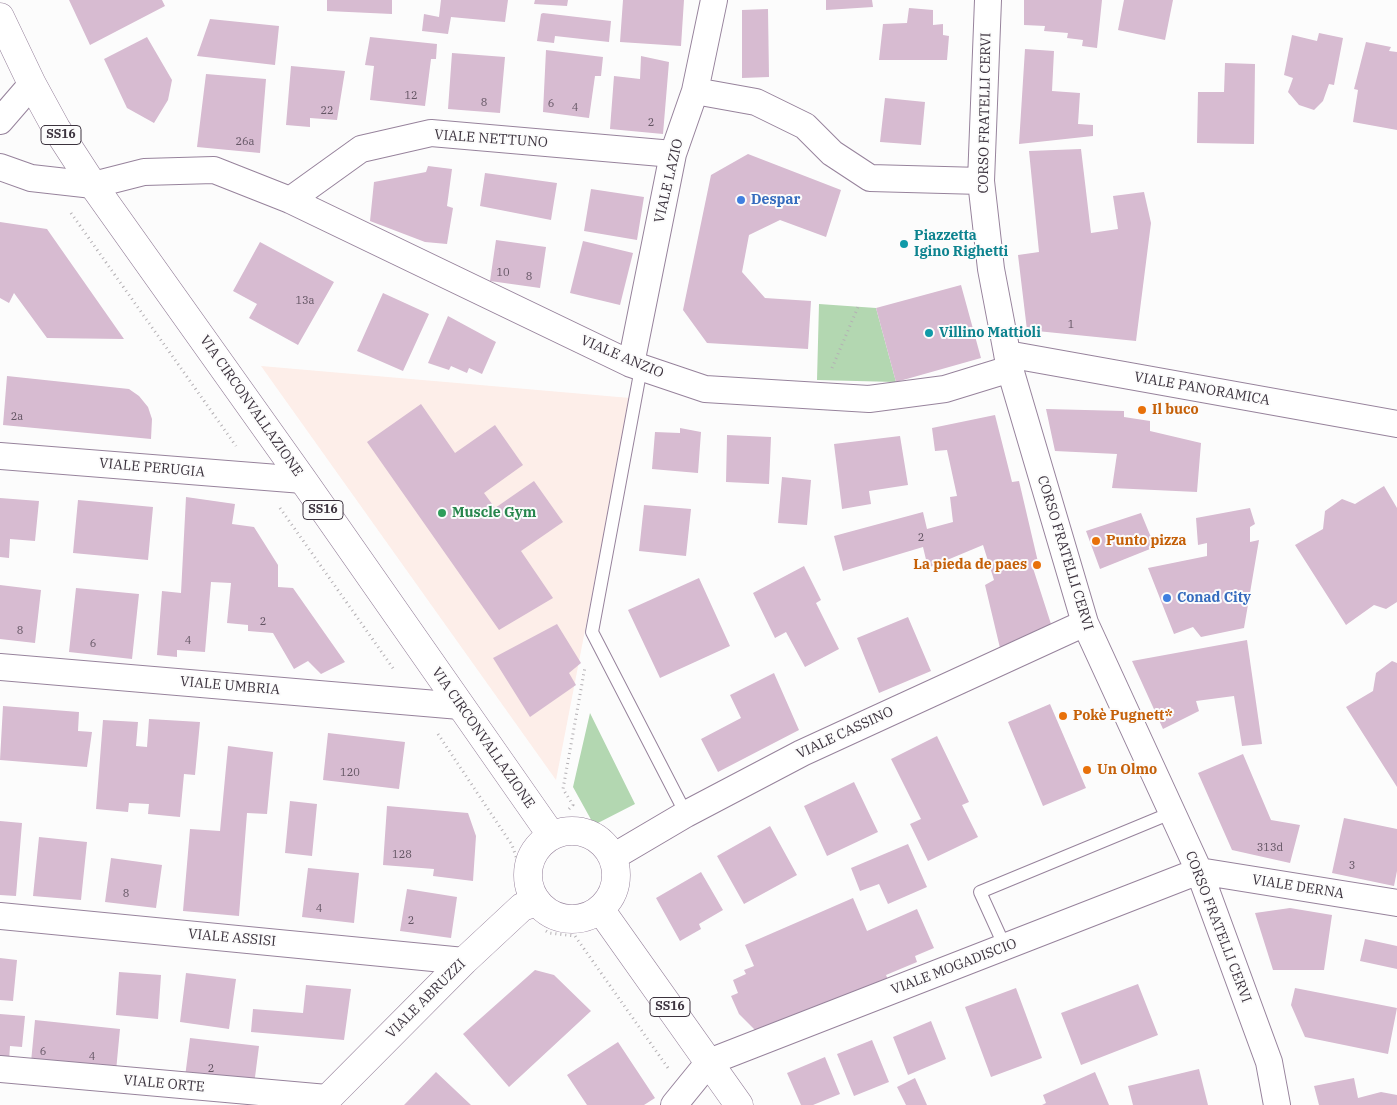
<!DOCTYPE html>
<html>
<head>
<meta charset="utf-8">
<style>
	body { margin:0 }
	canvas { display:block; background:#fcfcfc }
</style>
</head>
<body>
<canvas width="1397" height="1105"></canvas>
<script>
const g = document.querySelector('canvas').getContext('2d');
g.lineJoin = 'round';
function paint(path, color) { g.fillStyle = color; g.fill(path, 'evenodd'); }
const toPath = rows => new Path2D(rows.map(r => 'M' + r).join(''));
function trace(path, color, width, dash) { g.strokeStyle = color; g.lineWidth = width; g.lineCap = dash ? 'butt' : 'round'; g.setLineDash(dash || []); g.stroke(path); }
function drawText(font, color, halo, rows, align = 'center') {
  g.font = font + ' "IBM Plex Serif",serif'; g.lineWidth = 4; g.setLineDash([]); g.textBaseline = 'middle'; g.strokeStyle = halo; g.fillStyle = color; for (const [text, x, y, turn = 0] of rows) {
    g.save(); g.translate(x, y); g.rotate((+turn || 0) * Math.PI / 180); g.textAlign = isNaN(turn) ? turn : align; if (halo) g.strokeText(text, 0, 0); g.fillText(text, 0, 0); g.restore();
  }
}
paint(toPath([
	[261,366,630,398,556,780]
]), '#fdeee9');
paint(toPath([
	[819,304,876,308,896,382,817,380],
	[590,713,635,804,594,825,573,787]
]), '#b3d7b1');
paint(toPath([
	[69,0,162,0,165,6,90,45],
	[327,0,392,0,392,14,327,11],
	[441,0,508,0,505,22,451,17,448,34,422,31,424,14,439,17],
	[535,0,568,0,567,6,534,4],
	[623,0,684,0,681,46,620,42],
	[826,0,872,0,873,7,826,10],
	[1024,0,1102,0,1097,48,1082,46,1083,40,1067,38,1068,33,1044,31,1045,26,1024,25],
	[1124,0,1173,0,1165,40,1118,30],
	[909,8,933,10,933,25,943,24,943,35,949,36,947,60,879,60,883,24,907,23],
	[768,9,769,77,742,78,742,10],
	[543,13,611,21,609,42,555,36,554,43,537,41,541,14],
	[210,19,279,26,275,65,197,56],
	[1319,33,1343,38,1334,85,1329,84,1323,101,1314,110,1299,105,1288,92,1293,78,1284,75,1292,35,1317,41],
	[147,37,172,80,168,100,154,123,127,108,104,59],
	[370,37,437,44,436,59,431,59,425,106,370,100,374,66,365,65],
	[1366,42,1391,47,1389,51,1397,52,1397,130,1353,122,1358,90,1354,89],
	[1025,49,1054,51,1052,91,1080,93,1078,124,1093,125,1093,136,1019,144],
	[546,50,603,57,601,76,595,76,589,118,543,112],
	[452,53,505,57,500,113,448,109],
	[641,56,669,62,663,134,610,129,614,76,640,79],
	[1225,63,1255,64,1254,144,1197,143,1198,92,1224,92],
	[291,66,345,71,337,120,310,118,310,127,286,125],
	[206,74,266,79,260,153,197,147],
	[885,98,925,102,921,145,880,142],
	[1081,149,1091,233,1118,229,1113,196,1144,192,1151,223,1136,341,1027,330,1018,255,1039,252,1029,151],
	[748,154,841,190,826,237,780,220,749,235,742,272,765,298,811,301,808,349,707,343,683,310,711,175],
	[428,166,452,169,447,206,453,208,447,244,425,242,370,221,374,182,426,172],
	[485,173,557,183,551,220,480,206],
	[591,189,644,197,637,240,584,231],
	[0,222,47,229,124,339,47,338,14,293,9,303,0,298],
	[496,240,546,247,540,288,490,281],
	[583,241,633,253,620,305,570,293],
	[260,242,334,282,298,345,249,318,257,304,233,291],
	[961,285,981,358,896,382,876,308],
	[383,293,429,314,403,371,357,351],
	[448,316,496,342,482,374,469,368,467,373,451,366,449,370,428,363],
	[7,376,129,389,139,396,148,407,152,419,151,439,3,425],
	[421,404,455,453,495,425,523,465,484,493,495,508,534,481,563,522,521,551,553,598,499,630,367,442],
	[1046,409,1124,411,1124,417,1150,421,1150,431,1201,443,1197,492,1112,488,1117,454,1055,451],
	[995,415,1012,482,1019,481,1038,562,1032,565,1051,624,1000,648,985,585,994,580,983,545,928,568,923,547,843,571,834,536,923,512,927,529,953,522,950,497,957,496,947,450,935,451,932,428],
	[680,428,701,432,698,473,652,469,655,432,680,433],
	[727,435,771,437,769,484,726,482],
	[900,436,908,485,869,491,871,504,842,509,834,444],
	[782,477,811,480,807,525,778,523],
	[1384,486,1397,508,1397,602,1386,609,1374,605,1346,625,1295,545,1323,529,1325,511,1342,499,1355,504],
	[186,497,235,504,232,524,254,527,278,565,278,587,293,588,345,662,321,674,308,661,294,669,273,633,248,631,248,625,227,623,231,583,211,582,205,652,177,650,177,657,157,655,162,591,181,593],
	[0,498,39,501,35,541,10,539,9,558,0,557],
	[78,500,153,507,148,560,73,553],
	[644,505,691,509,686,556,639,551],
	[1250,508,1255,524,1250,527,1250,542,1259,540,1244,628,1201,637,1193,627,1174,634,1148,568,1207,556,1207,543,1198,545,1196,518],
	[1141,513,1155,547,1100,569,1086,531],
	[804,566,821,600,816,603,839,649,805,667,786,632,775,638,753,593],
	[699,578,730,646,660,678,628,610],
	[0,585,41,590,35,643,0,639],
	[76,588,139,594,132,659,69,652],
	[908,617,931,671,879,693,857,638],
	[557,624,581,663,569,673,576,685,530,717,493,658],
	[1247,640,1262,744,1242,746,1234,696,1196,701,1199,711,1163,729,1132,661],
	[1392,661,1397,663,1397,787,1346,707,1373,691,1376,673],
	[774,673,799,730,718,772,701,739,741,718,730,695],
	[1050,704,1086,788,1043,806,1008,722],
	[3,706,79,712,78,731,92,732,87,767,0,760],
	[149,719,200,722,195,775,184,774,180,817,148,814,149,804,129,803,128,812,96,809,103,720,138,722,136,746,147,747],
	[328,733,405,742,399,789,323,780],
	[937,736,969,802,962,805,978,837,928,861,910,824,921,819,891,759],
	[228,746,273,752,267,814,247,813,239,916,183,911,190,829,220,831],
	[1243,754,1271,820,1300,825,1290,863,1232,850,1198,773],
	[854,782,878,832,827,856,804,806],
	[290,801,317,804,312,856,285,853],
	[387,806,468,813,476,836,473,881,433,876,434,869,383,865],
	[1344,818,1397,829,1397,871,1394,886,1332,873],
	[0,821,22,823,16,896,0,895],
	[770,826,797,875,744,904,717,856],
	[39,837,87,842,81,900,33,896],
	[908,844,927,887,888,904,879,884,860,891,851,868],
	[111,858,162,865,156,908,105,902],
	[308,868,359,873,354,923,302,917],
	[701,872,723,910,699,924,701,929,680,941,656,898],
	[407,889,457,897,451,938,400,931],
	[853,898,867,931,917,909,934,948,915,956,917,962,886,975,889,982,762,1037,739,1014,731,996,738,993,733,980,746,974,744,970,754,966,745,945],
	[1290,908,1332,915,1324,970,1273,970,1255,913],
	[1365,939,1397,946,1397,969,1360,961],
	[0,958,17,960,13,1001,0,1000],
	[535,970,554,975,591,1011,509,1087,463,1034],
	[119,972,161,975,158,1019,116,1015],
	[186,973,236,979,229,1029,180,1022],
	[1138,984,1158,1035,1081,1065,1061,1013],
	[306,985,351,989,344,1040,251,1032,253,1009,303,1013],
	[1016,988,1042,1058,991,1077,965,1007],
	[1295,988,1397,1008,1388,1054,1305,1037,1291,1005],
	[0,1014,25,1016,22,1047,10,1046,9,1061,0,1060],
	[35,1020,120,1029,116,1071,31,1062],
	[931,1021,946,1059,908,1075,893,1037],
	[190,1038,259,1046,254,1085,185,1077],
	[872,1040,889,1082,854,1096,837,1054],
	[618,1042,655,1098,644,1105,587,1105,567,1075],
	[825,1057,840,1094,813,1105,801,1105,787,1073],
	[1199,1069,1208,1105,1133,1105,1128,1086],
	[436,1072,471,1105,404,1105],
	[1095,1072,1109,1105,1042,1105,1046,1103,1043,1095],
	[915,1078,927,1105,906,1105,897,1087],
	[1354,1078,1358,1098,1381,1092,1397,1095,1397,1105,1319,1105,1314,1086]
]), '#d7bbd1');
const lane = toPath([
	[641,368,592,632,686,814],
	[1005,947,980,892,1171,813]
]);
const street = toPath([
	[988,0,981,181,991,269,1010,369,1085,623,1199,871,1269,1062,1277,1105],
	[695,91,756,102,805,126,832,153,870,178,981,181],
	[0,121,32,84],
	[0,167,31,178,93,185,144,172,214,170,290,200,631,364,705,389,869,399,945,389,1010,369],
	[290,200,361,149,431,133,673,154],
	[1007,354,1397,424],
	[631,364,673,154,695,91,714,0],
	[0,456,303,480],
	[0,667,460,706],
	[613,857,686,814,802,753,1085,623],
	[0,916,464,961],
	[0,1069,327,1098],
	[674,1105,709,1062,1199,871,1397,903]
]);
const secondary = toPath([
	[321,1105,464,961,522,907,537,902]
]);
const primary = toPath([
	[0,17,32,84,56,128,93,185,303,480,547,829,549,837],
	'528 875a44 44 0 1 1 88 0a44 44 0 1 1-88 0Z',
	[600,909,739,1105]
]);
trace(lane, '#97839c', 14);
trace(street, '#97839c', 28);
trace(secondary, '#97839c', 29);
trace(primary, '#97839c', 29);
trace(toPath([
	[71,213,236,446],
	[832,368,858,307],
	[280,508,395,671],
	[438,734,512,845,520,868,514,877],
	[569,809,573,805,563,789,585,667],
	[520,868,527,857],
	[546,931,549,933,575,936,668,1068]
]), '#b4b0b4', 3, [1, 4]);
trace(lane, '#fff', 12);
trace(street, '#fff', 26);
trace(secondary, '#fff', 28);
trace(primary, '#fff', 28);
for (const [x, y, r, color] of [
	[741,200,5,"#3f7fe0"],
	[904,244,5,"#0f9aa8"],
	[929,333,5,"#0f9aa8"],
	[1142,410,5,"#e8710a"],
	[442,513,5,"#2e9e5b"],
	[1096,541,5,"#e8710a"],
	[1037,565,5,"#e8710a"],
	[1167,598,5,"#3f7fe0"],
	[1063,716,5,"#e8710a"],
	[1087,770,5,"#e8710a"]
]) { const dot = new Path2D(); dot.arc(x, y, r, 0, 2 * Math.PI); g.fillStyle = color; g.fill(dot); trace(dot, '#fcfcfc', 2); }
drawText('11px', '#635563', null, [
	["12",411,96],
	["8",484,103],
	["6",551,104],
	["4",575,108],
	["22",327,111],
	["2",651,123],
	["26a",245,142],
	["10",503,273],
	["8",529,277],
	["13a",305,301],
	["1",1071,325],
	["2a",17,417],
	["2",921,538],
	["2",263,622],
	["8",20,631],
	["4",188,641],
	["6",93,644],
	["120",350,773],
	["313d",1270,848],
	["128",402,855],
	["3",1352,866],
	["8",126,894],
	["4",319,909],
	["2",411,921],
	["6",43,1052],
	["4",92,1057],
	["2",211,1069]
]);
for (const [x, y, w] of [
	[61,135,40],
	[323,510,40],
	[670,1007,40]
]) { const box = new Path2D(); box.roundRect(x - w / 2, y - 9.5, w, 19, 4); g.fillStyle = '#fcfcfc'; g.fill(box); trace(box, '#3c333e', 1); }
drawText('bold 12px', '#3c333e', null, [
	["SS16",61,135],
	["SS16",323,510],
	["SS16",670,1007]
]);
drawText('14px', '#3c333e', '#fcfcfc', [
	["CORSO FRATELLI CERVI",985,113,-89],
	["VIALE NETTUNO",491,139,4],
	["VIALE LAZIO",669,181,-77],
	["VIALE ANZIO",622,357,23],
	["VIALE PANORAMICA",1202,389,10],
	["VIA CIRCONVALLAZIONE",251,406,55],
	["VIALE PERUGIA",152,468,5],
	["CORSO FRATELLI CERVI",1065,553,73],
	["VIALE UMBRIA",230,686,5],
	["VIALE CASSINO",845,733,-25],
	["VIA CIRCONVALLAZIONE",483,738,55],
	["VIALE DERNA",1298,887,9],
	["CORSO FRATELLI CERVI",1218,927,69],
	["VIALE ASSISI",232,938,5],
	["VIALE MOGADISCIO",954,967,-21],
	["VIALE ABRUZZI",426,999,-45],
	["VIALE ORTE",164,1084,5]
]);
drawText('bold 14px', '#366cbe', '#fcfcfc', [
	["Despar",751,200],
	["Conad City",1177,598]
], 'left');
drawText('bold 14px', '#0d838f', '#fcfcfc', [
	["Piazzetta",914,236],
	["Igino Righetti",914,252],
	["Villino Mattioli",939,333]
], 'left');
drawText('bold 14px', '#c56008', '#fcfcfc', [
	["Il buco",1152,410],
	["Punto pizza",1106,541],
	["La pieda de paes",1027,565,"right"],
	["Pokè Pugnett*",1073,716],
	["Un Olmo",1097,770]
], 'left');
drawText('bold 14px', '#27864d', '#fcfcfc', [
	["Muscle Gym",452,513]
], 'left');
</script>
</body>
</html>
